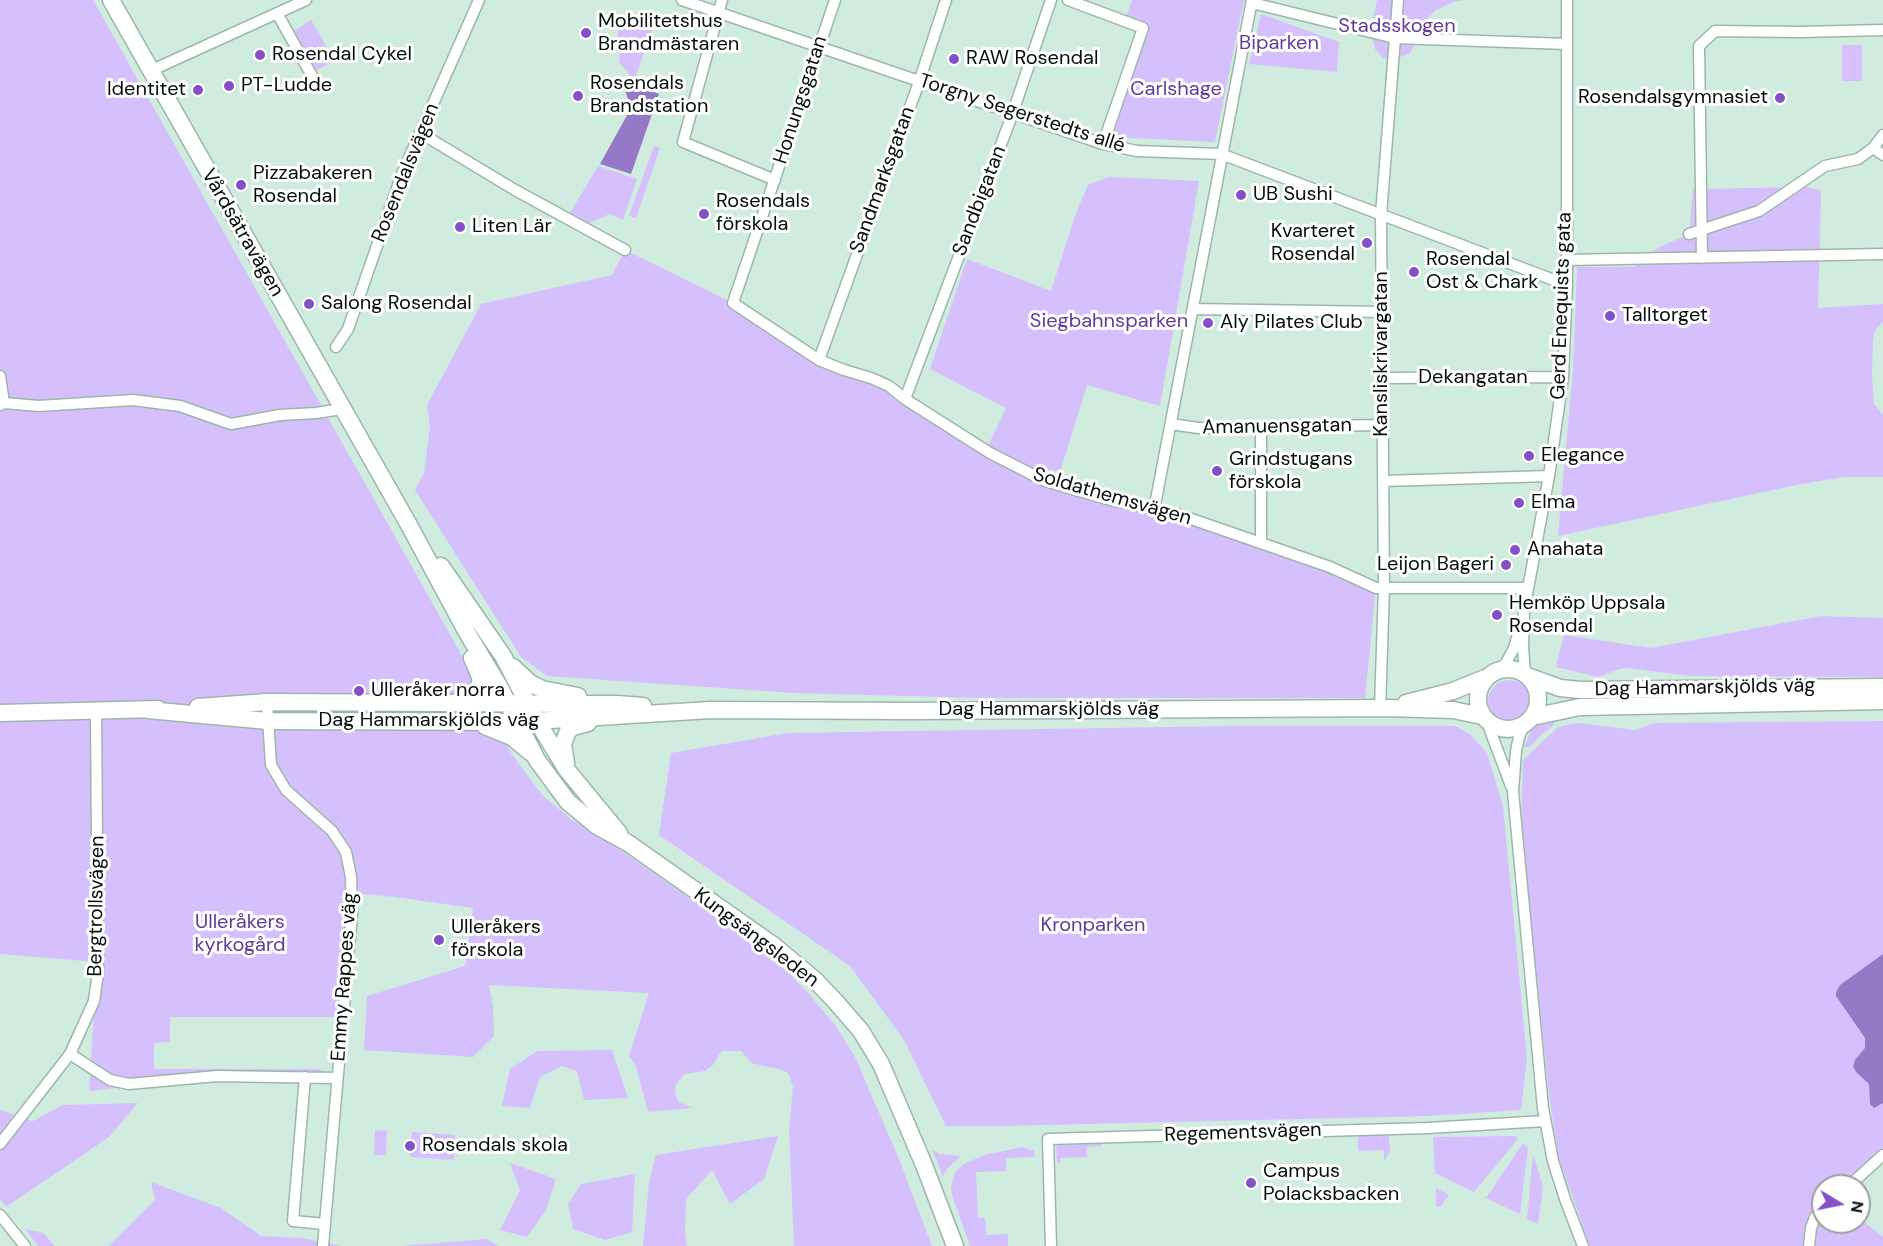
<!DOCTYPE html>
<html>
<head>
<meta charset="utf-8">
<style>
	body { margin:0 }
	#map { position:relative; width:1883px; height:1246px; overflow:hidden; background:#d0ecde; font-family:"DM Sans",sans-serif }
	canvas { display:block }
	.north { position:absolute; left:1811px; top:1174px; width:60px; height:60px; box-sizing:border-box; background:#fff; border:2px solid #9b9f9d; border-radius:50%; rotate:100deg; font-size:16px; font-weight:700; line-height:24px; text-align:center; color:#050e0a }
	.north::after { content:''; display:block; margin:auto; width:21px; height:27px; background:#8350c9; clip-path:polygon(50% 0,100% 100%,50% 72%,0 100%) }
</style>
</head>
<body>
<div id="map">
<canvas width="1883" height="1246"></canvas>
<div class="north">N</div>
</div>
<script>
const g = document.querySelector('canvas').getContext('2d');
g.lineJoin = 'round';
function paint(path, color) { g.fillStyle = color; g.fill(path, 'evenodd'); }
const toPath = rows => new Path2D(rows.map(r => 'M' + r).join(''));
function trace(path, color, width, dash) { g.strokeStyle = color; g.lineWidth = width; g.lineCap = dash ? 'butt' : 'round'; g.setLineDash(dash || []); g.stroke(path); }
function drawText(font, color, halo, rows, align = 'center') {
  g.font = font + ' "DM Sans",sans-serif'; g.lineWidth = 6; g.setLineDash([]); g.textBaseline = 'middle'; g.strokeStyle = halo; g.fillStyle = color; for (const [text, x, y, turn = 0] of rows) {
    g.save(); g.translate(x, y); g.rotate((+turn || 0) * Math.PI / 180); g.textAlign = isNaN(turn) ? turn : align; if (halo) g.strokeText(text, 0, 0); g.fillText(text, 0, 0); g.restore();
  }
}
paint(toPath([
	[0,0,93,0,465,661,511,753,542,795,571,819,602,837,747,939,790,974,809,994,835,1025,855,1057,899,1159,932,1246,794,1246,789,1131,793,1087,789,1074,783,1070,751,1063,741,1051,723,1051,719,1054,713,1065,705,1071,685,1074,678,1081,675,1087,676,1097,679,1102,693,1108,648,1112,636,1066,629,1056,649,993,489,985,493,1007,494,1036,473,1057,364,1050,367,996,465,966,473,908,395,897,353,893,342,1017,170,1017,170,1042,154,1043,154,1069,319,1069,337,1078,217,1076,89,1091,97,962,0,954],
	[1132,0,1244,0,1215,142,1111,137,1144,31,1124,23],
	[1377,0,1464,0,1453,2,1436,10,1425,21,1418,40,1409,54,1394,59,1383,58,1375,49,1371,32],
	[624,13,655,22,634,81,625,84,629,74,619,62,620,54,615,44],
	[1261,14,1339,42,1337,72,1249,64],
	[311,20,334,60,314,72,291,33],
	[1842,45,1862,45,1862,81,1842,81],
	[654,146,660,148,636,218,629,216],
	[598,166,637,179,623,220,610,214,589,223,570,213],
	[1109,177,1199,181,1160,406,1087,385,1060,472,1050,469,1045,478,987,448,1006,408,930,369,967,259,1051,291,1076,213,1088,185],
	[1807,187,1821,190,1818,308,1883,304,1883,322,1875,330,1873,341,1872,377,1874,404,1883,415,1883,477,1844,477,1796,485,1558,536,1573,369,1577,267,1634,267,1658,248,1689,234,1693,189],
	[625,250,733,303,819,360,871,378,1023,471,1153,511,1376,588,1365,698,979,698,794,693,547,676,521,657,415,490,424,473,430,427,427,405,481,304,612,275],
	[1821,616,1883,618,1883,677,1690,676,1628,668,1620,669,1598,677,1556,667,1564,635,1651,648],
	'1488 701a21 21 0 1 1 42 0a21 21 0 1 1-42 0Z',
	[1554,718,1554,725,1542,734,1530,747,1524,747,1531,731,1538,725],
	[1883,721,1883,1147,1846,1186,1823,1186,1823,1222,1859,1222,1859,1218,1883,1237,1883,1246,1590,1246,1558,1156,1549,1094,1521,825,1523,760,1558,727,1578,723,1635,730,1656,723],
	[1231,726,1456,726,1471,735,1487,753,1503,806,1527,1058,1521,1110,1427,1116,1002,1126,946,1126,904,1040,850,966,659,835,671,753,788,733],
	[612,1050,628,1098,584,1100,577,1071,562,1066,540,1077,530,1108,502,1106,510,1069,537,1051],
	[138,1103,109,1137,6,1207,0,1199,0,1110,33,1121,63,1105],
	[375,1130,387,1131,386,1155,374,1155],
	[412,1132,455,1135,454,1160,410,1157],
	[1386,1134,1389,1137,1390,1152,1384,1161,1384,1150,1358,1151,1358,1136],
	[778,1136,764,1179,730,1204,712,1170,686,1199,685,1234,687,1246,643,1246,649,1183,656,1155],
	[1515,1136,1518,1139,1474,1192,1435,1173,1433,1137],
	[1523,1143,1528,1148,1520,1214,1486,1198],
	[1101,1144,1101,1146,1087,1147,1087,1157,1060,1158,1060,1164,1057,1162,1056,1147,1059,1145],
	[1023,1147,1034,1151,1035,1157,1006,1158,1006,1171,976,1172,978,1218,985,1218,986,1235,1008,1234,1008,1246,970,1246,952,1195,951,1188,955,1172,964,1164,984,1155],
	[932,1149,939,1154,959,1156,960,1157,946,1170,943,1177],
	[1533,1154,1543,1186,1538,1224,1527,1219],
	[510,1163,556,1179,546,1210,527,1237,500,1230,520,1190],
	[635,1174,632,1232,605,1240,573,1229,568,1204,581,1184],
	[151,1182,221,1208,261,1236,301,1238,342,1246,109,1246,155,1200],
	[1436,1188,1449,1195,1440,1207,1436,1206],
	[25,1229,43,1233,55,1246,38,1246],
	[486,1239,499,1246,400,1246,401,1246]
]), '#d5c0fd');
paint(toPath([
	[633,84,659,94,631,174,600,164,631,108,624,87],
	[1883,954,1883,1103,1874,1108,1870,1104,1869,1084,1856,1072,1853,1066,1855,1060,1865,1048,1865,1038,1836,996,1836,992,1840,985]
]), '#9579c6');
const street = toPath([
	[682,0,1103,144,1137,151,1221,154,1567,285],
	[722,0,683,142,775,180],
	[835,0,733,303,819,360,844,370,871,378,889,386,905,399,990,453,1045,481,1114,501,1177,514,1330,567,1376,588,1527,588],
	[1068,0,1143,28,1103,144],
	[1252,3,1395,38,1567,44],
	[277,13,312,76],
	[150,71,306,0],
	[422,134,515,190,625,250],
	[1873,148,1883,155],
	[1689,234,1759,211,1825,166,1858,159,1873,148,1883,135],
	[1702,258,1699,46,1715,31,1800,32,1883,30],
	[1566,260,1883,254],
	[1193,309,1382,312],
	[336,347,348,329,402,174,479,0],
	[819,360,918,85,946,0],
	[0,376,4,403],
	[1382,378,1563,377],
	[905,399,1011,118,1051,0],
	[0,405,4,403,39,406,133,400,180,406,231,424,280,415,316,413,342,409],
	[1171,424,1198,428,1383,425],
	[1261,427,1261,542],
	[1383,481,1549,476],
	[1154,510,1252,0],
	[1500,669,1506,663,1514,648,1519,631],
	[1525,673,1523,648,1524,610,1549,476,1563,377,1567,285,1567,0],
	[267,702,271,765,286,790,332,831,346,852,351,877,352,914,323,1246],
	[1380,708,1384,588,1381,215,1398,0],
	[1487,722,1511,786],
	[1524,725,1519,737,1516,751,1513,792,1543,1108,1553,1161,1565,1199,1583,1246],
	[70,1054,110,1080,129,1084,217,1076,337,1078],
	[305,1077,293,1221,325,1224],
	[0,1144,70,1054,94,1001,98,973,96,710],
	[1849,1186,1883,1155],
	[0,1215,25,1246],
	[1051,1246,1048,1139,1428,1128,1545,1121],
	[1809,1246,1811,1228,1815,1217,1823,1210]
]);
const secondary = toPath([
	[111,0,409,525,466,631,499,686,537,760,568,802,597,826,628,843,773,945,816,981,835,1001,861,1031,881,1064,924,1165,955,1246],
	[441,566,503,656,537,721,567,770,619,833],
	[513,667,530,683,542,689,578,696],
	'1478 699a30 30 0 1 1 60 0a30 30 0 1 1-60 0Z',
	[1530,677,1560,688,1580,690,1883,687],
	[454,703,469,697,480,686,480,677,472,658],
	[1406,703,1453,691,1485,678],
	[198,707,267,702,617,704,643,706],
	[148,710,268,721,518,722,710,710,911,711,1388,708,1453,710,1482,716],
	[0,713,158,709],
	[1532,717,1580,707,1883,701],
	[485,726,512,737,530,752],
	[566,763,563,744,568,731,573,727,588,723]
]);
trace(street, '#9cb7aa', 13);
trace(secondary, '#9cb7aa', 19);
trace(street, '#fff', 10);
trace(secondary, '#fff', 16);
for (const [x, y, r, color] of [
	[586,33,6,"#8350c9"],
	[260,55,6,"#8350c9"],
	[954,59,6,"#8350c9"],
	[229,86,6,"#8350c9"],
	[198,90,6,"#8350c9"],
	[578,96,6,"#8350c9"],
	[1780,98,6,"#8350c9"],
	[241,185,6,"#8350c9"],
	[1241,195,6,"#8350c9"],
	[704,214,6,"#8350c9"],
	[460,227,6,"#8350c9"],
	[1367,243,6,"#8350c9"],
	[1414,272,6,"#8350c9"],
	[309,304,6,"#8350c9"],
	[1610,316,6,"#8350c9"],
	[1208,323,6,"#8350c9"],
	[1529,456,6,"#8350c9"],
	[1217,471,6,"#8350c9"],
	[1519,503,6,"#8350c9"],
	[1515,550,6,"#8350c9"],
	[1506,565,6,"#8350c9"],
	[1497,615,6,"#8350c9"],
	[359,691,6,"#8350c9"],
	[439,940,6,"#8350c9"],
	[410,1146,6,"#8350c9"],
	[1251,1183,6,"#8350c9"]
]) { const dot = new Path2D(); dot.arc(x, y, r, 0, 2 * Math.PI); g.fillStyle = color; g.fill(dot); trace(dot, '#fff', 2); }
drawText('20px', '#050e0a', '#fff', [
	["Mobilitetshus",598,22],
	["Brandmästaren",598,45],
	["Rosendal Cykel",272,55],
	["RAW Rosendal",966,59],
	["Rosendals",590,84],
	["Brandstation",590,107],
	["PT-Ludde",241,86],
	["Identitet",186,90,"right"],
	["Rosendalsgymnasiet",1768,98,"right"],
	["Pizzabakeren",253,174],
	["Rosendal",253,197],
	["UB Sushi",1253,195],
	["Rosendals",716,202],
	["förskola",716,225],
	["Liten Lär",472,227],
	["Kvarteret",1355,232,"right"],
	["Rosendal",1355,255,"right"],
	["Rosendal",1426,260],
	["Ost & Chark",1426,283],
	["Salong Rosendal",321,304],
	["Talltorget",1622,316],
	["Aly Pilates Club",1220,323],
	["Elegance",1541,456],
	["Grindstugans",1229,460],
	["förskola",1229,483],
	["Elma",1531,503],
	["Anahata",1527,550],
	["Leijon Bageri",1494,565,"right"],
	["Hemköp Uppsala",1509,604],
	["Rosendal",1509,627],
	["Ulleråker norra",371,691],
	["Ulleråkers",451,928],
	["förskola",451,951],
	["Rosendals skola",422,1146],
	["Campus",1263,1172],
	["Polacksbacken",1263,1195]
], 'left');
drawText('20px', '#623b97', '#fff', [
	["Stadsskogen",1397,27],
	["Biparken",1279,44],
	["Carlshage",1176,90],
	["Siegbahnsparken",1109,322],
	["Ulleråkers",240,923],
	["kyrkogård",240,946],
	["Kronparken",1093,926]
]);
drawText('20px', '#050e0a', '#fff', [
	["Honungsgatan",801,100,-72],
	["Torgny Segerstedts allé",1022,114,18],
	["Rosendalsvägen",406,173,-68],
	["Sandmarksgatan",883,180,-70],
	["Sandbigatan",980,201,-69],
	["Vårdsätravägen",242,233,60],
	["Gerd Enequists gata",1562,306,-88],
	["Kansliskrivargatan",1382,354,-90],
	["Dekangatan",1473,378],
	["Amanuensgatan",1277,427,-1],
	["Soldathemsvägen",1112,497,16],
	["Dag Hammarskjölds väg",1705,688,-1],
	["Dag Hammarskjölds väg",1049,710],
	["Dag Hammarskjölds väg",429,721],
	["Bergtrollsvägen",97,906,-89],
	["Kungsängsleden",756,938,37],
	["Emmy Rappes väg",345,977,-86],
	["Regementsvägen",1243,1133,-2]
]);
</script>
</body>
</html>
